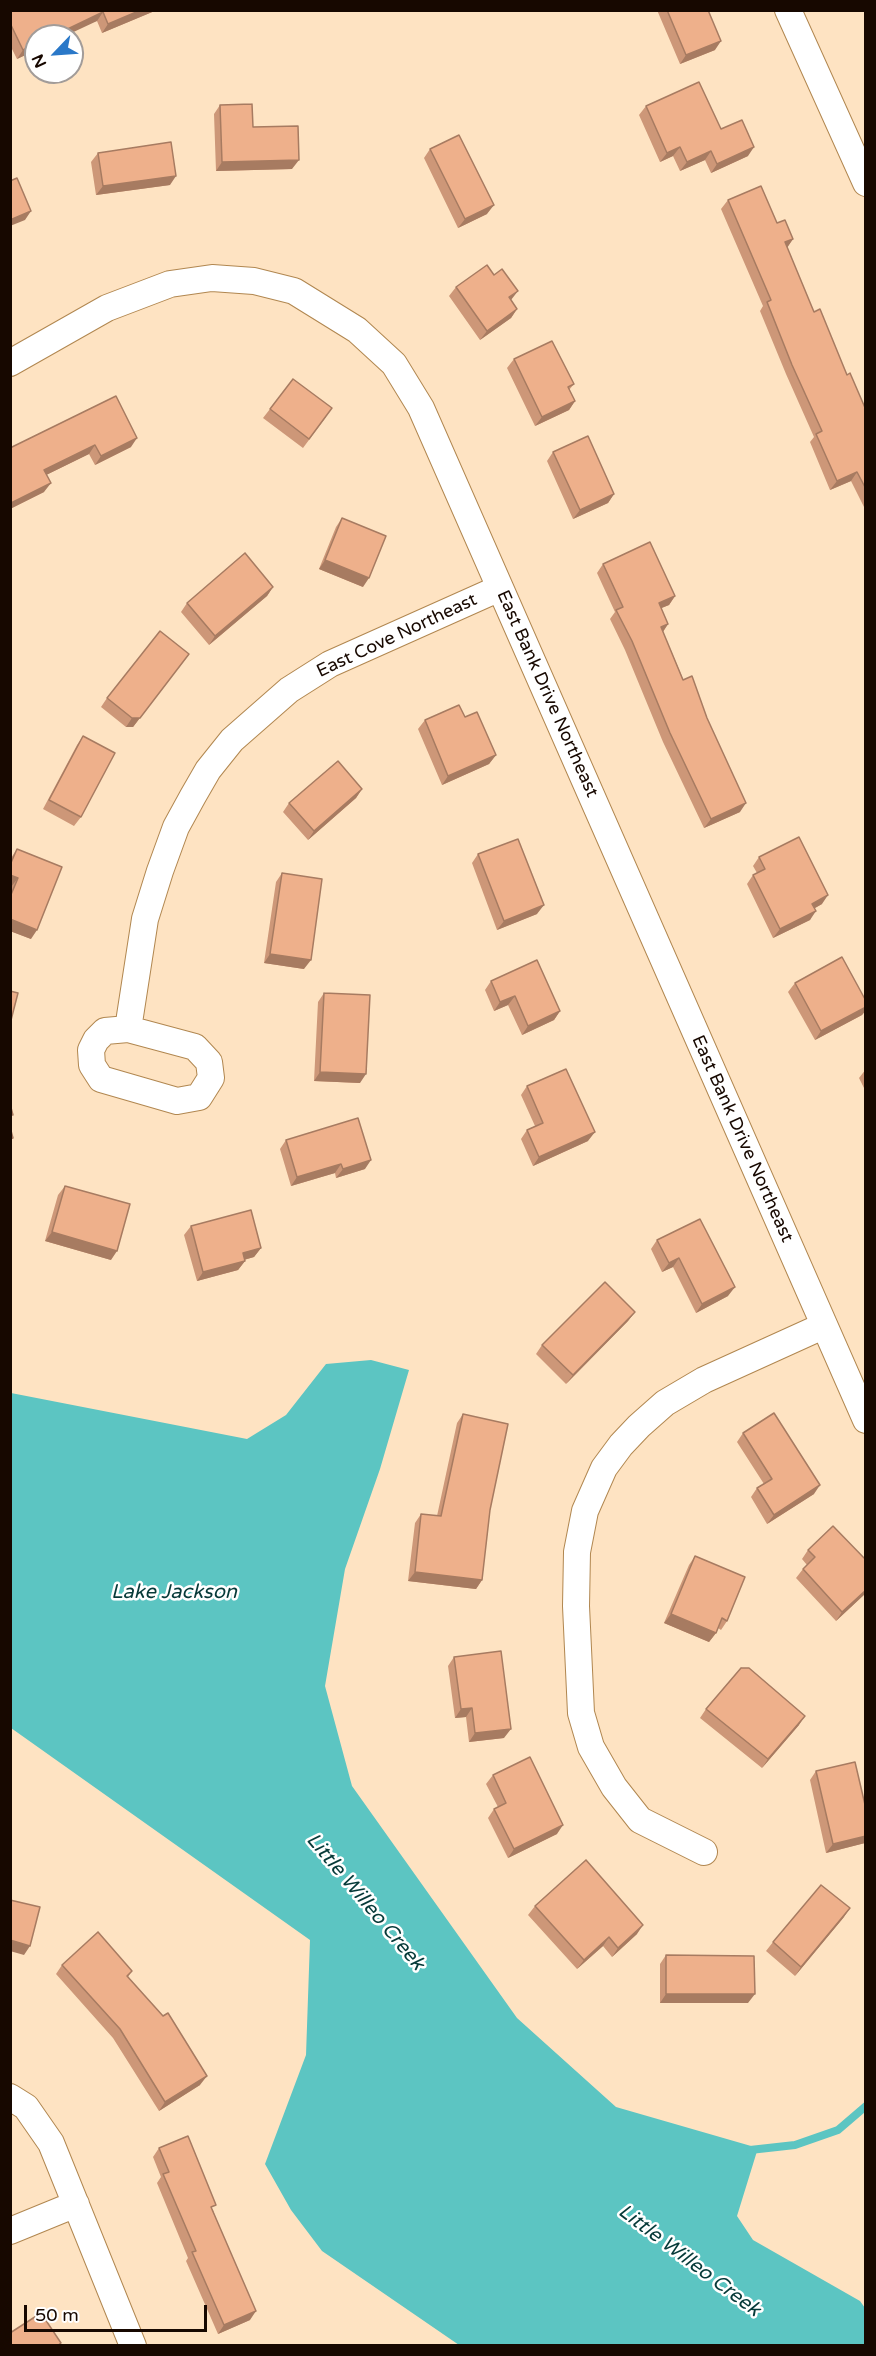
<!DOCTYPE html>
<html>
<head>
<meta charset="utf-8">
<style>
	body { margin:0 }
	#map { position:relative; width:876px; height:2356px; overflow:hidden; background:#fee3c2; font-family:"Varela Round",sans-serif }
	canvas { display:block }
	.frame { position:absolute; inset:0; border:12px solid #170800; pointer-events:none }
	.north { position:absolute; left:24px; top:24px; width:60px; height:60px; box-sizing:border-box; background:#fff; border:2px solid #a29c99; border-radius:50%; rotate:245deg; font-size:16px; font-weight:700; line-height:24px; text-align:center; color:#170800 }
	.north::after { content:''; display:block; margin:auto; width:21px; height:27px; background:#2a78c8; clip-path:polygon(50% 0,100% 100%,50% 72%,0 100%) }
	.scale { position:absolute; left:24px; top:2305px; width:183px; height:27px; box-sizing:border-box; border:3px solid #170800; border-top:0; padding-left:8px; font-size:18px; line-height:21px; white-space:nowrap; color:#170800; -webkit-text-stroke:4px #fff; paint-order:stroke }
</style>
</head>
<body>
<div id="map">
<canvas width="876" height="2356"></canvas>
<div class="frame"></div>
<div class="north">N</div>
<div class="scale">50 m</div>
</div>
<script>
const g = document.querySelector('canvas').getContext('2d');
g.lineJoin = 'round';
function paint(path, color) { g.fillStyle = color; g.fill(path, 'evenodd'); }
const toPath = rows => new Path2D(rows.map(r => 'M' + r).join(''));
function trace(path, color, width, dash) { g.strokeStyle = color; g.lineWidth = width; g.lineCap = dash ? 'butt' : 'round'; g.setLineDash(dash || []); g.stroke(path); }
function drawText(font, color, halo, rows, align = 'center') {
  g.font = font + ' "Varela Round",sans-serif'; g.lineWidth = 5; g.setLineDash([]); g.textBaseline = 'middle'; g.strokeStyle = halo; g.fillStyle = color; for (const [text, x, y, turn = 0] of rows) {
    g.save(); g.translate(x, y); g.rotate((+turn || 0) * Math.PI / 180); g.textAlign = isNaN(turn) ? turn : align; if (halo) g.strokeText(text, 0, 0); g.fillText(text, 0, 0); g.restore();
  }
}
paint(toPath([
	[371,1360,409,1370,380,1469,345,1569,325,1686,352,1786,517,2018,616,2107,758,2148,737,2216,753,2240,860,2301,865,2308,865,2345,459,2345,322,2251,291,2210,265,2164,306,2055,310,1940,11,1728,11,1393,247,1439,286,1415,326,1364]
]), '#5cc5c2');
trace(toPath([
	[750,2150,795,2145,838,2130,866,2106]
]), '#5cc5c2', 8);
const street = toPath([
	[788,10,866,183],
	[10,363,107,308,170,284,212,278,254,281,294,291,357,330,394,364,421,408,866,1420],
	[128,1029,195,1047,209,1062,211,1078,199,1097,177,1101,101,1079,92,1065,91,1050,96,1040,105,1031,128,1029,145,919,160,871,176,827,193,796,208,770,232,740,289,690,330,664,500,588],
	[704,1852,640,1820,614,1787,591,1747,581,1713,576,1606,577,1552,585,1511,604,1468,621,1445,639,1426,665,1403,704,1380,823,1326],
	[10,2097,26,2107,51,2143,133,2346],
	[10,2231,76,2204]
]);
trace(street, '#b18750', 28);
trace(street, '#fff', 26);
paint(toPath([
	[10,10,157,10,102,33,97,21,36,36,36,50,17,59,10,45],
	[657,10,708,10,715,50,680,64],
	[220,105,253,127,292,169,216,171,214,114],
	[646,106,721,129,748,156,711,173,705,160,680,171,673,156,660,162,639,115],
	[430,149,487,214,458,228,424,158],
	[98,153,170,185,96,195,91,162],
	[728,200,777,223,793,239,787,247,814,312,866,410,866,511,851,481,830,490,810,442,814,437,786,374,760,311,763,306,721,209],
	[456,287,511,300,517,309,511,318,480,340,449,296],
	[514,359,574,384,569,390,575,401,569,410,535,426,507,368],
	[116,396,131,447,95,465,89,454,46,475,44,492,10,509,10,448],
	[270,409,326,417,303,448,263,418],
	[553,452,614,494,608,503,573,519,547,461],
	[342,518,363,587,319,569,336,527],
	[603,564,675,596,669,605,661,608,668,624,663,632,740,812,704,828,663,742,625,650,610,619,615,612,597,573],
	[273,587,267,596,209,645,181,612,187,603],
	[189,654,133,727,126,727,101,707,107,698],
	[465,717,496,755,489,764,442,785,418,729,425,720],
	[83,736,81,817,74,826,43,809,77,745],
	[362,789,356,798,308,840,283,812,289,803],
	[17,849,31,939,10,931,10,890,11,887,10,887,11,858],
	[478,854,537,914,497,930,472,863],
	[759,857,822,904,815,908,810,920,773,938,747,884,753,875,757,873,753,866],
	[282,873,304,969,264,963,276,882],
	[491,981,560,1011,554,1020,522,1035,508,1005,494,1011,485,990],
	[795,983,866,1001,866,1010,862,1015,815,1040,788,992],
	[324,993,360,1083,314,1081,318,1002],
	[866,1069,866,1092,859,1078],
	[527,1086,588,1141,533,1166,521,1139,527,1130,535,1126,521,1095],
	[286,1140,365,1169,336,1178,335,1173,291,1186,280,1149],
	[65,1186,111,1260,45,1241,58,1195],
	[191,1226,261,1248,254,1257,244,1260,245,1261,238,1270,197,1281,184,1235],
	[657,1240,728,1296,696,1313,673,1267,662,1272,651,1249],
	[635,1312,628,1321,566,1384,536,1354,542,1345],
	[463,1414,490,1510,482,1580,476,1589,408,1581,415,1523,421,1514,437,1516,457,1423],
	[743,1433,814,1494,767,1524,751,1497,757,1488,764,1484,737,1442],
	[808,1550,866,1560,866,1593,836,1621,796,1578,803,1569,807,1565,802,1559],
	[695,1556,727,1621,721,1630,718,1628,716,1633,709,1642,664,1623,689,1565],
	[454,1657,504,1738,469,1742,466,1717,455,1718,448,1666],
	[706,1709,799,1725,762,1768,700,1718],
	[816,1771,866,1809,865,1843,826,1853,810,1780],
	[493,1775,557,1834,508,1858,488,1818,494,1809,498,1807,486,1784],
	[535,1906,637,1934,612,1957,603,1946,577,1969,528,1915],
	[844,1917,795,1976,766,1951,773,1942],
	[666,1955,748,2003,660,2003,660,1964],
	[62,1965,132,1971,128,1977,200,2085,159,2111,113,2038,56,1974],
	[159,2148,213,2210,250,2320,218,2334,186,2261,188,2258,157,2183,161,2177,153,2157]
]), '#cd9778');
paint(toPath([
	[141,10,157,10,102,33,108,24],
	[103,12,97,21,65,36,53,36],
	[721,41,715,50,680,64,686,55],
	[36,44,36,50,17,59,23,50],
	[680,147,673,156,660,162,667,153],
	[754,147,748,156,711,173,717,164],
	[711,151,705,160,680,171,687,162],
	[299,160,292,169,216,171,222,162],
	[176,176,170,185,96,195,103,186],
	[494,205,487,214,458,228,465,219],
	[31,211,25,220,10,226,10,220],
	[793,239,787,248,785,242],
	[518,291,511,300,509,297],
	[517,309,511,318,480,340,487,331],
	[575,401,569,410,535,426,542,417],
	[137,438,131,447,95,465,101,456],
	[95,445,89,454,38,479,44,470],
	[857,472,851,481,830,490,837,481],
	[51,483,44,492,10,509,11,503],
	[614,494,608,503,573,519,580,510],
	[325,560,369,578,363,587,319,569],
	[273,587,267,596,209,645,215,636],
	[675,596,669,605,652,612,659,603],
	[668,624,662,633,661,627],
	[189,654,133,727,126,727,132,718],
	[496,755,489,764,442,785,448,776],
	[362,789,356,798,308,840,314,831],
	[746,803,740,812,704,828,711,819],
	[10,875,18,878,11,887,10,887],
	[828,895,822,904,806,913,812,904],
	[544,905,537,914,497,930,504,921],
	[816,911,810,920,773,938,780,929],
	[10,919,37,930,31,939,10,931],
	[270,954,311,960,304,969,264,963],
	[515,996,508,1005,494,1011,500,1002],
	[866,1007,866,1010,862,1015,815,1040,821,1031],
	[560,1011,554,1020,522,1035,528,1026],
	[320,1072,366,1074,360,1083,314,1081],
	[595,1132,588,1141,533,1166,539,1157],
	[371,1160,365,1169,336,1178,343,1169],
	[341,1164,335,1173,291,1186,297,1177],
	[52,1232,117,1251,111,1260,45,1241],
	[261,1248,254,1257,236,1262,243,1253],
	[679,1258,673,1267,662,1272,669,1263],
	[245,1261,238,1270,197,1281,203,1272],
	[735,1287,728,1296,696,1313,702,1304],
	[635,1312,628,1321,566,1384,573,1375],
	[820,1485,814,1494,767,1524,774,1515],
	[415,1572,482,1580,476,1589,408,1581],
	[866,1590,866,1593,836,1621,842,1612],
	[671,1614,716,1633,709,1642,664,1623],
	[472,1708,466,1717,455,1718,461,1709],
	[805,1716,799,1725,762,1768,768,1759],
	[511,1729,504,1738,469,1742,475,1733],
	[563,1825,557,1834,508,1858,514,1849],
	[866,1836,865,1843,826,1853,833,1844],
	[850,1908,844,1917,795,1976,801,1967],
	[643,1925,637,1934,612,1957,618,1948],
	[609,1937,603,1946,577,1969,584,1960],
	[10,1940,30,1946,24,1955,10,1951],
	[666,1994,755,1994,748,2003,660,2003],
	[207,2076,200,2085,159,2111,165,2102],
	[256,2311,250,2320,218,2334,224,2325]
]), '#a77b61');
const building = toPath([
	[10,10,141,10,108,24,103,12,53,36,36,36,36,44,23,50,10,23,10,10],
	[667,10,708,10,721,41,686,55,667,10],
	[699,82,721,129,742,120,754,147,717,164,711,151,687,162,680,147,667,153,646,106,699,82],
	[252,104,253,127,298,126,299,160,222,162,220,105,252,104],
	[459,135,494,205,465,219,430,149,459,135],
	[171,142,176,176,103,186,98,153,171,142],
	[17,178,31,211,10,220,10,181,17,178],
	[761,186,777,223,785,220,793,239,785,242,814,312,820,309,847,375,850,373,866,410,866,489,857,472,837,481,816,434,822,431,792,365,767,302,771,300,728,200,761,186],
	[487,265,494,275,502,269,518,291,509,297,517,309,487,331,456,287,487,265],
	[552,341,574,384,568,387,575,401,542,417,514,359,552,341],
	[293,379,332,408,309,439,270,409,293,379],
	[116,396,137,438,101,456,95,445,44,470,51,483,11,503,10,448,116,396],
	[588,436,614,494,580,510,553,452,588,436],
	[342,518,386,536,369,578,325,560,342,518],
	[650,542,675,596,659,603,668,624,661,627,683,680,692,676,707,718,746,803,711,819,670,733,632,641,616,610,623,607,603,564,650,542],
	[245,553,273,587,215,636,187,603,245,553],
	[160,631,189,654,140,718,132,718,107,698,160,631],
	[459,705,465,717,477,712,496,755,448,776,425,720,459,705],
	[83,736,115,753,81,817,49,800,83,736],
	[338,761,362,789,314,831,289,803,338,761],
	[799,837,828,895,812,904,816,911,780,929,753,875,765,869,759,857,799,837],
	[518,839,544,905,504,921,478,854,518,839],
	[17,849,62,867,37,930,10,919,10,897,18,878,10,875,10,865,17,849],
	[282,873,322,879,311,960,270,954,282,873],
	[842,957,866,1001,866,1007,821,1031,795,983,842,957],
	[537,960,560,1011,528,1026,515,996,500,1002,491,981,537,960],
	[10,991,18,993,10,1024,10,991],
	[324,993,370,995,366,1074,320,1072,324,993],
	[566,1069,595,1132,539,1157,527,1130,543,1123,527,1086,566,1069],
	[10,1104,13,1115,10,1115,10,1104],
	[358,1118,371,1160,343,1169,341,1164,297,1177,286,1140,358,1118],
	[10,1127,13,1138,10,1139,10,1127],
	[65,1186,130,1204,117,1251,52,1232,65,1186],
	[251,1210,261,1248,243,1253,245,1261,203,1272,191,1226,251,1210],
	[700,1219,735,1287,702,1304,679,1258,669,1263,657,1240,700,1219],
	[605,1282,635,1312,573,1375,542,1345,605,1282],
	[774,1413,820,1485,774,1515,757,1488,772,1479,743,1433,774,1413],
	[463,1414,508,1424,490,1510,482,1580,415,1572,421,1514,441,1516,463,1414],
	[833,1526,866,1560,866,1590,842,1612,803,1569,815,1557,808,1550,833,1526],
	[695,1556,745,1577,727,1621,722,1618,716,1633,671,1614,695,1556],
	[501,1651,511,1729,475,1733,472,1708,461,1709,454,1657,501,1651],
	[741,1668,749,1668,805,1716,768,1759,706,1709,741,1668],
	[530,1757,563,1825,514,1849,494,1809,506,1803,493,1775,530,1757],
	[855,1762,866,1809,866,1836,833,1844,816,1771,855,1762],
	[586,1860,643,1925,618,1948,609,1937,584,1960,535,1906,586,1860],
	[821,1885,850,1908,801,1967,773,1942,821,1885],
	[10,1900,40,1907,30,1946,10,1940,10,1900],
	[98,1932,132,1971,127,1976,163,2016,168,2013,207,2076,165,2102,120,2029,62,1965,98,1932],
	[666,1955,754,1956,755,1994,666,1994,666,1955],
	[188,2136,216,2205,211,2207,256,2311,224,2325,192,2252,196,2251,163,2174,169,2172,159,2148,188,2136],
	[41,2313,61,2343,57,2346,10,2346,10,2333,41,2313]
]);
paint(building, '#eeb08b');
trace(building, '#a77b61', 1.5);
drawText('18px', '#170800', '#fff', [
	["East Cove Northeast",397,636,-25],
	["East Bank Drive Northeast",547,694,66],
	["East Bank Drive Northeast",742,1139,66]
]);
drawText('italic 20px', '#063a39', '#fff', [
	["Lake Jackson",174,1593],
	["Little Willeo Creek",365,1902,50],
	["Little Willeo Creek",689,2261,37]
]);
</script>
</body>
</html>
